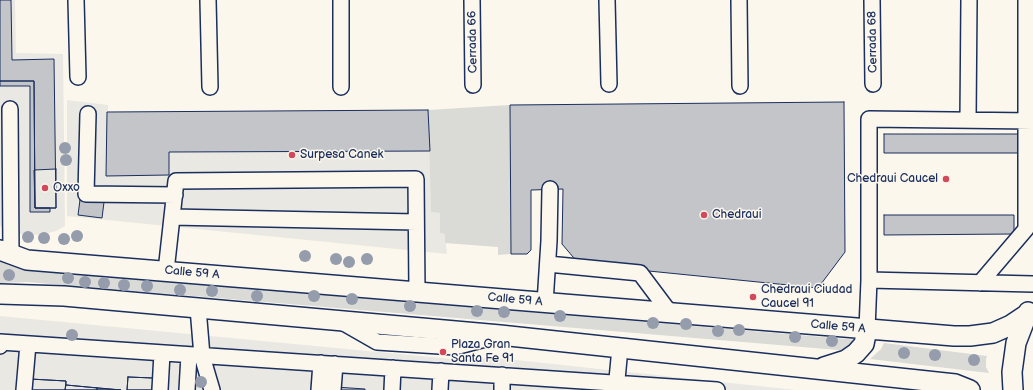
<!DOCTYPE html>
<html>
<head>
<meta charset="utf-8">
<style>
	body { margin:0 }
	canvas { display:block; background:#fbf7ec }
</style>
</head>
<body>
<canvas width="1033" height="390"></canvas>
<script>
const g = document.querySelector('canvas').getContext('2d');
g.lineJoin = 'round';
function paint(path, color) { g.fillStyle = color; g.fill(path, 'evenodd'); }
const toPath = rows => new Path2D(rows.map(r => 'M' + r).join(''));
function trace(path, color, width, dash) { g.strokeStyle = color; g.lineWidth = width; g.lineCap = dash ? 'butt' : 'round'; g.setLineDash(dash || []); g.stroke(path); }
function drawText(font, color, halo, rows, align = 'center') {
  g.font = font + ' "Balsamiq Sans",sans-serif'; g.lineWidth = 3; g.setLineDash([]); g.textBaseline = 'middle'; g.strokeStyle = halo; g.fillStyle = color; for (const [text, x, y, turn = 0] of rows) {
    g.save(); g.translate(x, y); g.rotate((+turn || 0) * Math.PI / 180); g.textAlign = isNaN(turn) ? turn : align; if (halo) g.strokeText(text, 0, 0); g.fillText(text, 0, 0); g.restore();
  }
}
paint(toPath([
	[0,0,15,0,16,53,63,54,65,226,56,231,41,235,18,234,0,226],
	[67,100,108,105,108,112,428,110,431,212,440,213,440,233,445,234,447,254,67,216],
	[0,316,452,359,497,358,796,390,0,390]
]), '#eae8e2');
paint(toPath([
	[510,105,511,254,498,255,498,247,445,243,445,234,440,233,440,213,431,212,428,110],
	[0,259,13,266,31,270,858,340,850,351,27,282,0,283],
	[884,343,987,356,986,359,986,367,989,373,870,359,881,349]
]), '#dadad7');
const building = toPath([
	[0,0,11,0,12,60,54,59,56,208,35,208,34,81,0,81,0,0],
	[0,81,34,81,35,208,50,208,50,212,30,212,30,86,0,86,0,81],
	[844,102,845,252,818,288,579,264,562,244,563,189,531,190,531,250,527,254,511,254,510,105,844,102],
	[428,110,430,151,169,152,169,175,106,176,107,112,428,110],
	[884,134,1025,134,1025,153,884,153,884,134],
	[56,169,56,208,35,208,34,170,56,169],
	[80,200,104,202,102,218,78,215,80,200],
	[884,215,1014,215,1014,234,884,235,884,215],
	[128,377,153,378,152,390,127,390,128,377],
	[128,377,153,378,152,390,127,390,128,377],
	[30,379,66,381,66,385,121,390,29,390,30,379],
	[30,379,66,381,65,390,29,390,30,379],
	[66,385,97,388,97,390,65,390,66,385],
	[335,387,365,389,365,390,335,390,335,387],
	[97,388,121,390,97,390,97,388]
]);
paint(building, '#c3c5c9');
trace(building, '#1b2f5e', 1);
const minor = toPath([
	[76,0,78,77],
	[208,0,210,87],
	[472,0,473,85],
	[607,0,609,84],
	[739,0,740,86],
	[872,0,873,84],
	[341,87,341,0],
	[10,109,11,254],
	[88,114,86,194,175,195],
	[968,120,969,0],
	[172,217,416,222],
	[548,264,640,273,670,313],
	[166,271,176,181,416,179,417,292],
	[869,280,1033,284],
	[980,283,1026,229,1026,0],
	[545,303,549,241,550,189],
	[198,308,202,356,212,390],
	[342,322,377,342,455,347,493,337],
	[867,329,869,280,869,119,1033,121],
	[0,346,0,342,717,390],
	[24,390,28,344],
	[160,390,162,353],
	[187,390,189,355],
	[319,390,321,363],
	[333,390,335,364],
	[392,390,393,368],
	[440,390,441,371],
	[502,390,502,375],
	[616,390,620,348]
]);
const major = toPath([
	[0,250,27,260,954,336,970,336,993,333,1011,325,1026,315],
	[0,294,64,296,500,335,955,384,970,390],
	[824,367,846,360,856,353,864,344,867,329],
	[1013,390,1012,372,1016,343,1028,312]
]);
trace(minor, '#1b2f5e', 18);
trace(major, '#1b2f5e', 22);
trace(minor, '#fbf7ec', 15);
trace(major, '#fbf7ec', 19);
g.fillStyle = '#959cab';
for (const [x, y] of [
	[65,148],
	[66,160],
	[77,236],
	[28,237],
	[44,238],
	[64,239],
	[305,256],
	[336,259],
	[367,259],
	[349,262],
	[9,275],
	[68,278],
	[85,282],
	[104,283],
	[124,285],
	[147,286],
	[180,290],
	[212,291],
	[257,296],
	[314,296],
	[352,299],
	[410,306],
	[477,311],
	[504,312],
	[560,316],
	[653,323],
	[686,324],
	[739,330],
	[718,331],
	[72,335],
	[795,337],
	[832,341],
	[904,353],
	[935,355],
	[974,360],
	[201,382]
]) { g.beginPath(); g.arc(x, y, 6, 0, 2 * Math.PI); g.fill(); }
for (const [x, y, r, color] of [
	[292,155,4,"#d1495b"],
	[946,179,4,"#d1495b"],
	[45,188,4,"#d1495b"],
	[704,215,4,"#d1495b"],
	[753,297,4,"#d1495b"],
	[443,352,4,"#d1495b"]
]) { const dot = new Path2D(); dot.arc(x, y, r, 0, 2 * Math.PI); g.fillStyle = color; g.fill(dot); trace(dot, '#fbf7ec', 1.5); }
drawText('12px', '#1b2f5e', '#fbf7ec', [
	["Cerrada 66",473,42,-91],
	["Cerrada 68",873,42,-91],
	["Calle 59 A",192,273,5],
	["Calle 59 A",515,300,5],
	["Calle 59 A",838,327,5]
]);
drawText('12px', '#1b2f5e', '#fbf7ec', [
	["Surpesa Canek",300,155],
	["Chedraui Caucel",938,179,"right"],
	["Oxxo",53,188],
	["Chedraui",712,215],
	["Chedraui Ciudad",761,290],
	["Caucel 91",761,304],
	["Plaza Gran",451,345],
	["Santa Fe 91",451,359]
], 'left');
</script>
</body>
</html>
